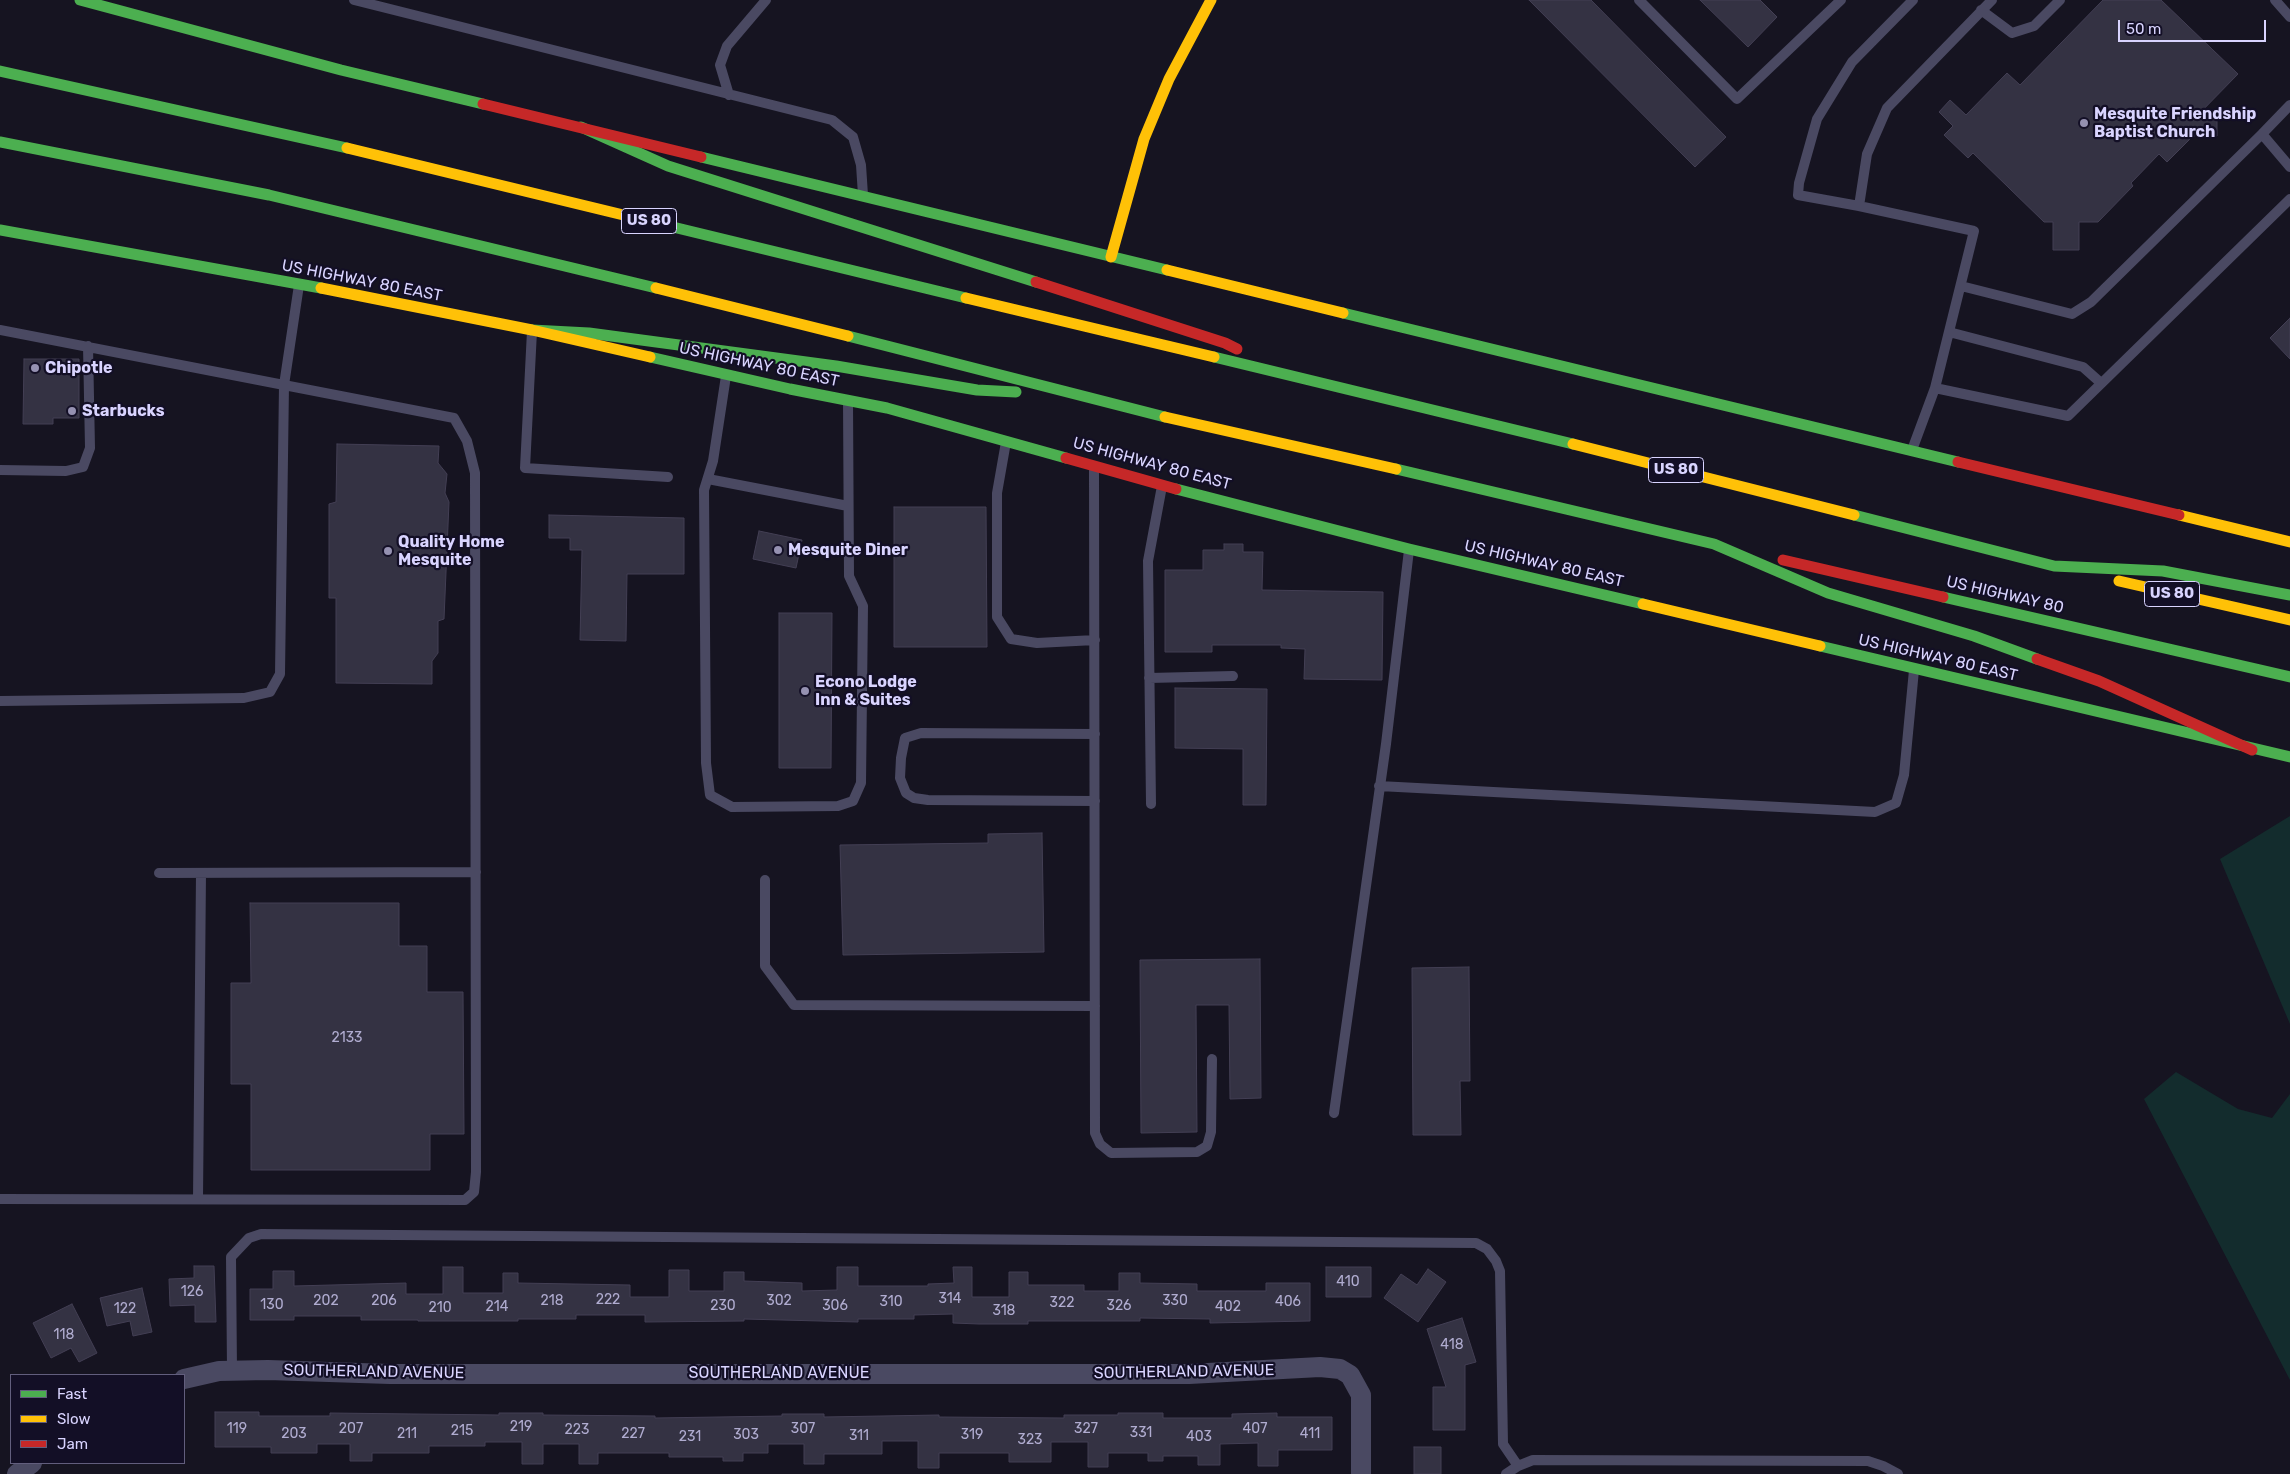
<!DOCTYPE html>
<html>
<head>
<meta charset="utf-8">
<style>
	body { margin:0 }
	#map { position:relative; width:2290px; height:1474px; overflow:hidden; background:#161421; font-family:Rubik,sans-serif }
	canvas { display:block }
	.legend { position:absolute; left:10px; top:1374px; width:175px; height:90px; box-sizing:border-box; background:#130f26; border:1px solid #625e7d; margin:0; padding:6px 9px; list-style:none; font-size:15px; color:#d9d4ff }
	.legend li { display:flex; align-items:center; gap:10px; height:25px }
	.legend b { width:25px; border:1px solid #625e7d }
	.scale { position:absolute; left:2118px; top:20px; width:148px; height:22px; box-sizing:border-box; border:2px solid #d9d4ff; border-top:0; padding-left:6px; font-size:15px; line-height:18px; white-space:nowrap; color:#d9d4ff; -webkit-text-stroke:4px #130f26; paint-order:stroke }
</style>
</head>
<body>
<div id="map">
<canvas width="2290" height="1474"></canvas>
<ul class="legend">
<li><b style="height:6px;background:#4caf50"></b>Fast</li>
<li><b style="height:6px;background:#ffc107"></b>Slow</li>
<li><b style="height:6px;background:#c62828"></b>Jam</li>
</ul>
<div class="scale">50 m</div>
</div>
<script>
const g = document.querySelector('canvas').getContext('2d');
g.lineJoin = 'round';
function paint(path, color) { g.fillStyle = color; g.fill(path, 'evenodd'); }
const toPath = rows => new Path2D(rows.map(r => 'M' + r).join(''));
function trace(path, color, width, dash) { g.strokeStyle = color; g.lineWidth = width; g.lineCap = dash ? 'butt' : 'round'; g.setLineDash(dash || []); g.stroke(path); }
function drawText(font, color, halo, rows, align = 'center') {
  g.font = font + ' Rubik,sans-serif'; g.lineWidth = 4.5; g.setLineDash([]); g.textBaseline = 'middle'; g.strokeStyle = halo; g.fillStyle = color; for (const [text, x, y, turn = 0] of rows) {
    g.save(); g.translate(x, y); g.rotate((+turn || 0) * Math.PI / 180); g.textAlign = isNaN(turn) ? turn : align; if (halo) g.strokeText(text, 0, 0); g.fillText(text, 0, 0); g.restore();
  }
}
paint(toPath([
	[2290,816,2290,1024,2220,859],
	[2176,1072,2238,1109,2272,1118,2290,1094,2290,1380,2144,1099]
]), '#132c2d');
const building = toPath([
	[1529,0,1591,0,1726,137,1695,167,1529,0],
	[1700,0,1760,0,1777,17,1748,47,1700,0],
	[2103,0,2161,0,2238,74,2193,120,2217,120,2217,136,2193,136,2167,162,2159,154,2131,183,2133,186,2098,222,2079,222,2079,250,2053,250,2053,222,2044,222,1973,153,1968,158,1944,135,1953,126,1939,112,1950,100,1966,115,2007,73,2020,85,2103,0],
	[2290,318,2290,359,2270,338,2290,318],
	[24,359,79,359,79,418,53,418,53,424,23,424,24,359],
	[337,444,439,446,438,463,447,474,445,493,449,502,444,619,438,621,438,653,432,661,432,684,336,683,336,598,329,598,329,504,336,502,337,444],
	[894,507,986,507,987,647,894,647,894,507],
	[549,515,684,518,684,574,627,574,626,641,580,640,582,550,570,550,570,538,549,538,549,515],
	[759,531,802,540,796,568,753,559,759,531],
	[1224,544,1243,544,1243,552,1263,552,1262,590,1383,592,1382,680,1304,679,1305,649,1281,648,1281,645,1212,645,1212,652,1165,652,1165,570,1203,570,1203,550,1224,550,1224,544],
	[779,613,832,613,831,768,779,768,779,613],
	[1175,688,1267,689,1266,805,1243,805,1243,749,1175,748,1175,688],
	[1042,833,1044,952,843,955,840,845,988,843,988,834,1042,833],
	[250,903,399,903,399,946,427,946,427,992,463,992,464,1134,430,1134,430,1170,251,1170,251,1084,231,1084,231,983,251,983,250,903],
	[1260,959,1261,1098,1230,1099,1229,1005,1196,1005,1197,1132,1141,1133,1140,960,1260,959],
	[1469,967,1470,1081,1460,1081,1461,1135,1413,1135,1412,968,1469,967],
	[194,1266,214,1266,216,1322,195,1322,195,1305,170,1306,169,1279,194,1278,194,1266],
	[443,1267,463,1267,463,1293,503,1293,503,1273,518,1273,518,1283,630,1285,630,1297,669,1297,669,1270,689,1270,689,1291,724,1291,724,1272,744,1272,744,1281,802,1283,802,1291,837,1290,837,1267,858,1267,858,1286,928,1286,928,1284,954,1283,953,1267,972,1267,972,1297,1009,1297,1009,1272,1028,1272,1028,1285,1084,1285,1084,1291,1119,1291,1119,1273,1140,1273,1140,1283,1197,1284,1197,1291,1266,1291,1266,1283,1310,1283,1310,1321,1210,1323,1210,1319,1140,1318,1140,1321,1028,1321,1028,1324,979,1324,953,1323,953,1314,914,1315,914,1319,858,1319,858,1322,744,1319,744,1321,645,1322,645,1315,576,1315,576,1319,518,1319,518,1321,418,1321,418,1320,361,1320,361,1316,294,1316,294,1320,250,1320,250,1289,273,1289,273,1271,294,1271,294,1286,406,1283,406,1294,443,1294,443,1267],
	[1326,1267,1371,1267,1371,1297,1326,1297,1326,1267],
	[1428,1269,1446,1282,1418,1322,1384,1298,1401,1274,1417,1285,1428,1269],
	[142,1288,152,1332,133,1336,130,1321,107,1326,100,1298,142,1288],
	[72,1304,97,1353,79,1362,71,1348,51,1358,33,1323,72,1304],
	[1462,1318,1476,1362,1465,1365,1465,1430,1433,1430,1433,1387,1446,1387,1427,1329,1462,1318],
	[215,1412,259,1412,259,1416,330,1416,330,1413,499,1415,499,1413,543,1413,543,1415,655,1416,655,1418,782,1416,782,1414,824,1414,824,1417,939,1415,939,1417,1064,1418,1064,1415,1118,1415,1118,1413,1163,1413,1163,1418,1232,1418,1232,1414,1277,1413,1277,1417,1332,1417,1332,1450,1278,1450,1278,1466,1258,1466,1258,1443,1220,1444,1220,1465,1198,1465,1198,1456,1163,1456,1163,1461,1148,1461,1148,1453,1108,1453,1108,1467,1088,1467,1088,1442,1051,1442,1051,1462,1009,1462,1009,1453,939,1453,939,1468,918,1468,918,1441,882,1441,882,1454,824,1454,824,1464,804,1464,804,1444,768,1444,768,1453,743,1453,743,1461,723,1461,723,1457,669,1457,669,1453,598,1453,598,1464,579,1464,579,1444,543,1444,543,1464,522,1464,522,1442,485,1442,485,1446,429,1446,429,1453,372,1453,372,1461,350,1461,350,1444,317,1444,317,1453,271,1453,271,1447,215,1447,215,1412],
	[1414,1447,1441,1447,1441,1474,1414,1474,1414,1447]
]);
paint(building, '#343243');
trace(building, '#433f54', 1);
trace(toPath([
	[354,0,832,120,853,137,861,165,863,195],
	[1639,0,1737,99,1841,0],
	[2275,0,2290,17],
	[1981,10,2012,33,2034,26,2060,0],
	[729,95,720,65,727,46,766,0],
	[2290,105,2262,134,2290,167],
	[1859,206,1798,195,1799,183,1817,119,1852,62,1913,0],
	[1961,286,2072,314,2091,302,2262,134],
	[0,330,454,418,467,441,475,473,476,1172,474,1192,465,1200,0,1199],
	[532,331,525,468,668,477],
	[1949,332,2083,367,2101,383],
	[726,376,713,461,704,490,706,763,710,795,732,807,838,806,853,801,861,783,863,606,849,576,848,401],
	[1935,388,1974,231,1859,206,1867,154,1887,108,1992,0],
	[1006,442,997,493,997,617,1011,639,1037,643,1095,640],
	[1912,450,1935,388,2068,416,2290,199],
	[1094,466,1095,1133,1100,1144,1111,1153,1197,1152,1207,1146,1211,1132,1212,1059],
	[0,470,66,471,83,467,90,448,88,346],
	[708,479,848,506],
	[1149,678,1233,676],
	[0,701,244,698,270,692,280,674,284,385,299,285],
	[1095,734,921,733,905,738,901,758,900,778,906,793,914,798,928,800,1095,801],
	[1379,786,1875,812,1896,803,1904,775,1914,670],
	[1151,804,1148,561,1162,486],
	[159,873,476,872],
	[765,880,765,966,794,1005,1095,1006],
	[1334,1113,1386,744,1409,550],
	[198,1199,201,873],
	[232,1371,231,1257,249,1238,261,1234,1476,1243,1487,1249,1496,1261,1500,1271,1503,1444,1518,1466],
	[1506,1474,1518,1466,1533,1460,1868,1461,1883,1466,1898,1474]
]), '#4a4962', 10);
trace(toPath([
	[184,1379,219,1371,268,1370,390,1374,1189,1374,1320,1367,1340,1369,1350,1375,1361,1395,1361,1474],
	[17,1474,32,1463]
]), '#4a4962', 20);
trace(toPath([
	[80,0,341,70,483,104],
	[0,71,347,148],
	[581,127,668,166,1036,282],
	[0,142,269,195,656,288],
	[701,157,1167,270],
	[644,220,966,298],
	[0,230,321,288],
	[1343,313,1958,462],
	[532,330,589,333,836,366,977,390,1016,392],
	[848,336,1165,417],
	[650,357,790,389,887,408,1066,458],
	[1214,357,1573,444],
	[1396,469,1714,544,1828,593,1974,636,2037,659],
	[1176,489,1409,549,1643,604],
	[1854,515,2054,566,2163,571,2290,595],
	[1943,597,2290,677],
	[1820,646,2290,757]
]), '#4caf50', 11);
trace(toPath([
	[347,148,644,220],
	[1111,257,1144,139,1169,79,1211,0],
	[1167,270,1343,313],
	[321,288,532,330,650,357],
	[656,288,848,336],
	[966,298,1214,357],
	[1165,417,1396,469],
	[1573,444,1854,515],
	[2179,515,2290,542],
	[2119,581,2290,620],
	[1643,604,1820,646]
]), '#ffc107', 11);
trace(toPath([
	[483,104,701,157],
	[1036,282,1225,343,1237,349],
	[1066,458,1176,489],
	[1958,462,2179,515],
	[1783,560,1943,597],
	[2037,659,2099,681,2252,750]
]), '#c62828', 11);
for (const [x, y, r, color] of [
	[2084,123,5,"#9591b1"],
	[35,368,5,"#9591b1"],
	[72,411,5,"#9591b1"],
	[778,550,5,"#9591b1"],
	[388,551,5,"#9591b1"],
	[805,691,5,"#9591b1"]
]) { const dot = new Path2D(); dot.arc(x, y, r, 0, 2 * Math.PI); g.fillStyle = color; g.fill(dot); trace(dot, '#130f26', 2); }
drawText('14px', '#b0acd0', null, [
	["2133",347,1038],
	["410",1348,1282],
	["126",192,1292],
	["314",950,1299],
	["222",608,1300],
	["202",326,1301],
	["206",384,1301],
	["218",552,1301],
	["302",779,1301],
	["330",1175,1301],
	["310",891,1302],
	["406",1288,1302],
	["322",1062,1303],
	["130",272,1305],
	["230",723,1306],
	["306",835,1306],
	["326",1119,1306],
	["214",497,1307],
	["402",1228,1307],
	["210",440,1308],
	["122",125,1309],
	["318",1004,1311],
	["118",64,1335],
	["418",1452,1345],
	["219",521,1427],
	["119",237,1429],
	["207",351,1429],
	["307",803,1429],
	["327",1086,1429],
	["407",1255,1429],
	["223",577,1430],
	["215",462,1431],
	["331",1141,1433],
	["203",294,1434],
	["211",407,1434],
	["227",633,1434],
	["411",1310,1434],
	["303",746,1435],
	["319",972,1435],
	["311",859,1436],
	["231",690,1437],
	["403",1199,1437],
	["323",1030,1440]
]);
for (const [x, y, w] of [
	[649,221,55],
	[1676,470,55],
	[2172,594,55]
]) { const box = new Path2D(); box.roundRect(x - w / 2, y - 12.5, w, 25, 4); g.fillStyle = '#130f26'; g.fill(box); trace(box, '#d9d4ff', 1); }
drawText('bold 15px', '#d9d4ff', null, [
	["US 80",649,221],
	["US 80",1676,470],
	["US 80",2172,594]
]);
drawText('bold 16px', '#d9d4ff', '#130f26', [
	["Mesquite Friendship",2094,114],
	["Baptist Church",2094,132],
	["Chipotle",45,368],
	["Starbucks",82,411],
	["Quality Home",398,542],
	["Mesquite",398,560],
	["Mesquite Diner",788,550],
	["Econo Lodge",815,682],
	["Inn & Suites",815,700]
], 'left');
drawText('16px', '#d9d4ff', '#130f26', [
	["US HIGHWAY 80 EAST",362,281,11],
	["US HIGHWAY 80 EAST",759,365,12],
	["US HIGHWAY 80 EAST",1152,464,15],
	["US HIGHWAY 80 EAST",1544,564,13],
	["US HIGHWAY 80",2005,595,13],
	["US HIGHWAY 80 EAST",1938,658,13],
	["SOUTHERLAND AVENUE",374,1372,1],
	["SOUTHERLAND AVENUE",1184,1372,-1],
	["SOUTHERLAND AVENUE",779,1373]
]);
</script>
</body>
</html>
